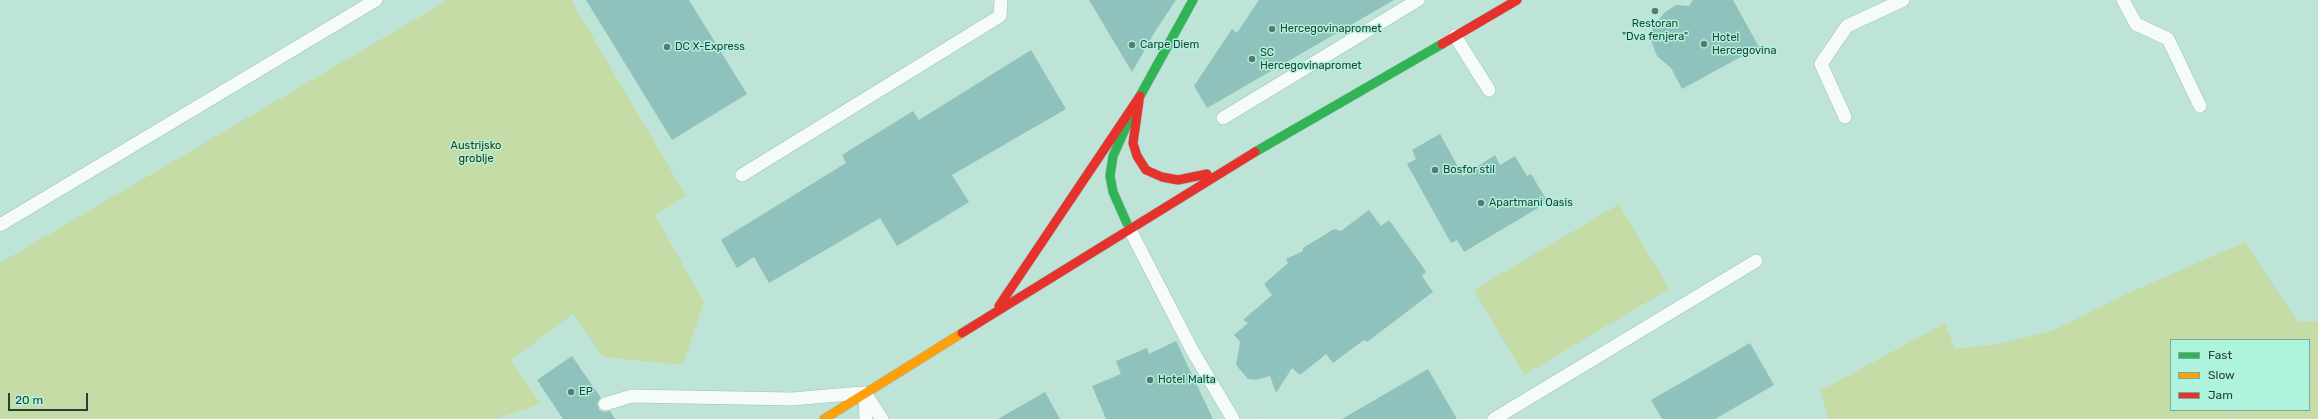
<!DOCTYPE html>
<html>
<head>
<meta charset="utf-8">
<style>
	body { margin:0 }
	#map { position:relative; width:2318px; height:419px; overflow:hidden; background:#bde4d7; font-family:Rubik,sans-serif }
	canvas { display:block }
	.legend { position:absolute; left:2170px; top:339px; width:140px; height:72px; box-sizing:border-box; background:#aef3dd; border:1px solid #77ac9b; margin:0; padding:5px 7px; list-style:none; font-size:12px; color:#254138 }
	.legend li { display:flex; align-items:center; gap:8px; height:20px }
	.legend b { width:20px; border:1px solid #77ac9b }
	.scale { position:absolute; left:8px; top:393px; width:80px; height:18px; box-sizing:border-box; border:2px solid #254138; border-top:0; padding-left:5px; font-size:12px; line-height:14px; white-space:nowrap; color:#254138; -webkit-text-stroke:3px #aef3dd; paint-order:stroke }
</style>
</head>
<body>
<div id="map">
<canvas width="2318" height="419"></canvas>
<ul class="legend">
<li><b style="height:5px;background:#30b455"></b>Fast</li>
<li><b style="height:5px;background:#ff9f0a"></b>Slow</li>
<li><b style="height:5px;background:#e5322d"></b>Jam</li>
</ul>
<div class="scale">20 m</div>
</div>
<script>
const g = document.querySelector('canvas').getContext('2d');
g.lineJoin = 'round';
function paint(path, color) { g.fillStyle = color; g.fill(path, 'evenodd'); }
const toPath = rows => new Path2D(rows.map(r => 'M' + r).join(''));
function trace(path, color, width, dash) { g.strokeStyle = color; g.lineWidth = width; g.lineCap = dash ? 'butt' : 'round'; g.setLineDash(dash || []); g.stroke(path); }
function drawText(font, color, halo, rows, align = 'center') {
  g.font = font + ' Rubik,sans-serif'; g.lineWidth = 3; g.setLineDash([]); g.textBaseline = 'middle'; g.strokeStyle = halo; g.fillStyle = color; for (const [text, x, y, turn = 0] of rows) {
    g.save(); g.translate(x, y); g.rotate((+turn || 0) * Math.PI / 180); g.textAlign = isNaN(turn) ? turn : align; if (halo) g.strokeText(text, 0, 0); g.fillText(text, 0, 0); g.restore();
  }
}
paint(toPath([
	[448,0,571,0,686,196,655,215,704,302,683,365,603,357,573,314,511,360,541,404,495,419,0,419,0,263],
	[1619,204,1669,289,1524,375,1474,290],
	[2245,242,2298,322,2318,321,2318,419,1829,419,1820,391,1945,323,1955,349,1998,344,2052,331,2126,294],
	[2171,340,2309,340,2309,410,2171,410]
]), '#c6dca7');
paint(toPath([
	[586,0,689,0,747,94,672,140],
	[1089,0,1176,0,1156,30,1132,72],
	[1259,0,1394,0,1207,108,1194,86,1232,29,1237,33],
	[1693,0,1733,0,1759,47,1682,89,1671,68,1657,56,1651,40,1652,28,1665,12,1676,5,1689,6],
	[1031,50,1066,109,952,175,969,202,897,246,880,218,769,283,754,257,737,268,721,240,846,163,842,155,913,111,919,120],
	[1440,134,1463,176,1495,155,1500,165,1515,156,1527,176,1531,174,1548,202,1464,252,1457,240,1451,243,1407,164,1416,159,1412,150],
	[1369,210,1381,226,1389,220,1420,263,1426,272,1422,276,1433,292,1367,342,1364,340,1333,363,1326,354,1300,375,1292,368,1276,393,1270,376,1256,380,1248,379,1236,365,1240,342,1234,335,1248,323,1243,320,1272,295,1264,284,1288,263,1286,259,1303,251,1303,248,1334,229,1341,231],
	[1176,341,1213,419,1106,419,1092,386,1121,374,1116,361,1147,348,1149,354],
	[1750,343,1774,385,1715,419,1662,419,1651,400],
	[572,356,601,398,597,403,599,410,604,412,610,411,615,419,563,419,537,380],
	[1428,369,1457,419,1342,419],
	[1045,392,1060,419,998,419]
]), '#8fc2bc');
const lane = toPath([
	[2123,0,2136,24,2168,39,2200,106],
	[1455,36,1489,90],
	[1845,117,1821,64,1847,26,1903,0],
	[1223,118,1418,0],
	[742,175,1000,16,1001,0],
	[0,225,376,0],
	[1129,228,1192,350,1233,419],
	[865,393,882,419],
	[865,393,866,419],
	[605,404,632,396,792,399,861,393],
	[1494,419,1756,261]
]);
const fast = toPath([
	[1255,152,1442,44],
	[1129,228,1113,192,1110,176,1113,156,1140,96,1193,0]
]);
const slow = toPath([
	[824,419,962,333]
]);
const jam = toPath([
	[1442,44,1517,0],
	[1139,101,1133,143,1137,156,1146,170,1162,177,1178,180,1207,174],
	[999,306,1140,96],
	[962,333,1255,152]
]);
trace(lane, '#9fbeb4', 14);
trace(fast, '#9fbeb4', 10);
trace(slow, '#9fbeb4', 10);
trace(jam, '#9fbeb4', 10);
trace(toPath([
	[2309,379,2318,375],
	[1253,414,1258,419],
	[2232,419,2243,410]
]), '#cbd6d3', 2.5, [3, 2]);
trace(lane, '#f5fbf9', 13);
trace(fast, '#30b455', 9);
trace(slow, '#ff9f0a', 9);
trace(jam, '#e5322d', 9);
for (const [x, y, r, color] of [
	[1655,11,4,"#5a7a70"],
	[1272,29,4,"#5a7a70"],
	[1704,44,4,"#5a7a70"],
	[1132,45,4,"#5a7a70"],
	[667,47,4,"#5a7a70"],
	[1252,59,4,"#5a7a70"],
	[1435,170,4,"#5a7a70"],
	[1481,203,4,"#5a7a70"],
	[1150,380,4,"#5a7a70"],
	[571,392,4,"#5a7a70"]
]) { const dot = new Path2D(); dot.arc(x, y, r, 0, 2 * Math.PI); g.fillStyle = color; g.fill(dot); trace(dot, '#aef3dd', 1.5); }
drawText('11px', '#254138', '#aef3dd', [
	["Restoran",1655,24,"center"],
	["\"Dva fenjera\"",1655,37,"center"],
	["Hercegovinapromet",1280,29],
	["Hotel",1712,38],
	["Hercegovina",1712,51],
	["Carpe Diem",1140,45],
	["DC X-Express",675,47],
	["SC",1260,53],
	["Hercegovinapromet",1260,66],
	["Bosfor stil",1443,170],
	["Apartmani Oasis",1489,203],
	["Hotel Malta",1158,380],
	["EP",579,392]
], 'left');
drawText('11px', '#343608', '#aef3dd', [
	["Austrijsko",476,146],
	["groblje",476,159]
]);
</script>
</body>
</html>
